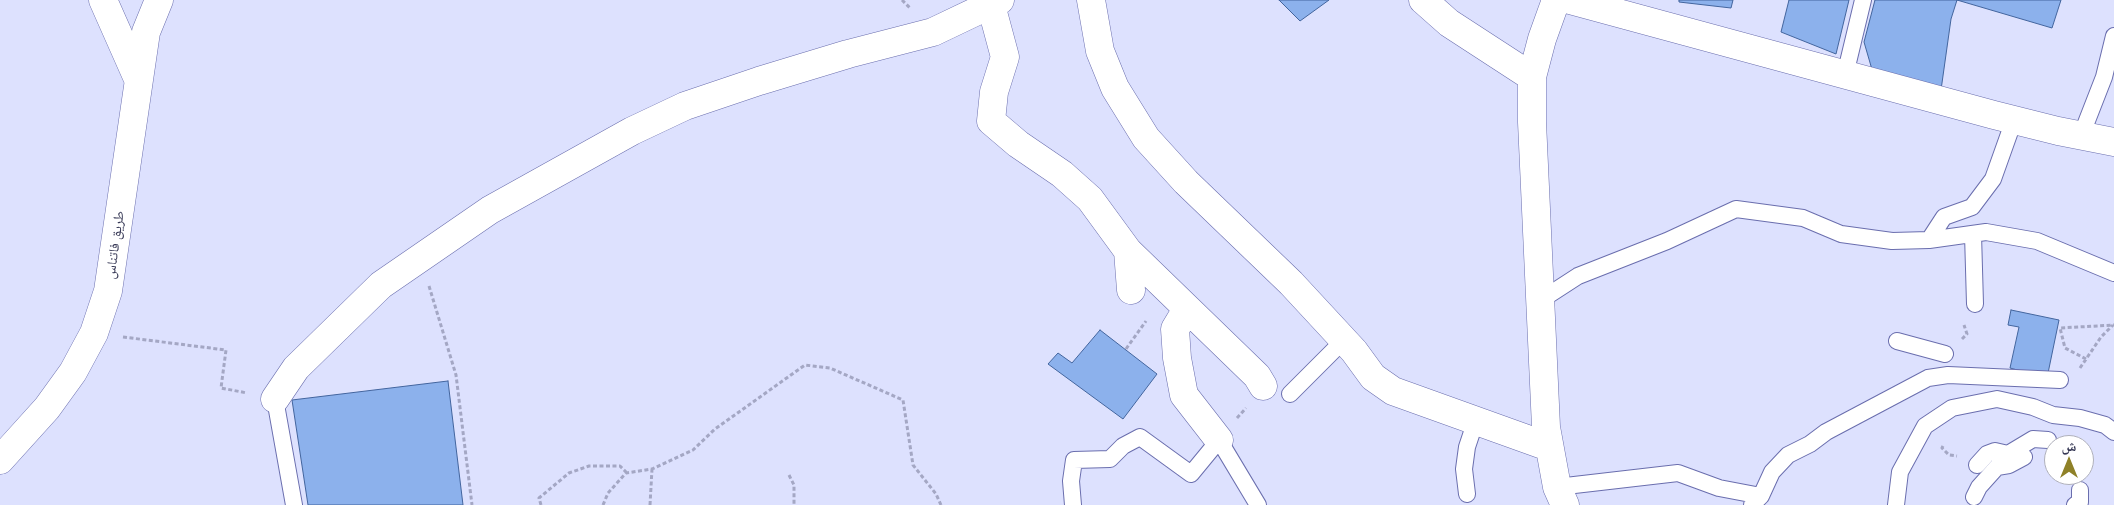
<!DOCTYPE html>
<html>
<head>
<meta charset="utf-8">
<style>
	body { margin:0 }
	#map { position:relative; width:2114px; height:505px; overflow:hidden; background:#dde1fe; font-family:Montserrat,"Noto Naskh Arabic",sans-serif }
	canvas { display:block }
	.north { position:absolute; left:2044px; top:435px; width:50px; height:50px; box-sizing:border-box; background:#fff; border:1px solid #afb0bb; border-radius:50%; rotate:0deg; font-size:14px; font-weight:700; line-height:20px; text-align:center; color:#373956 }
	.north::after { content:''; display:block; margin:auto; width:18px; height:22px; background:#8f8128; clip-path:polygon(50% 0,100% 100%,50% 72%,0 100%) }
</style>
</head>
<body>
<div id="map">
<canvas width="2114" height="505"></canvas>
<div class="north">ش</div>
</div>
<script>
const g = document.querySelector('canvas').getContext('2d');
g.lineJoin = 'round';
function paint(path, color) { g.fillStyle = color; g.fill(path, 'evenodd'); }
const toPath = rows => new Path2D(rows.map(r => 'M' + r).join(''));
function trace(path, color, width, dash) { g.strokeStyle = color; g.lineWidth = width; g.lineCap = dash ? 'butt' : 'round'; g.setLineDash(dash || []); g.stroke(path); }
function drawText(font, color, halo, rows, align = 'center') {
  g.font = font + ' Montserrat,"Noto Naskh Arabic",sans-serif'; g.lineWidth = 4; g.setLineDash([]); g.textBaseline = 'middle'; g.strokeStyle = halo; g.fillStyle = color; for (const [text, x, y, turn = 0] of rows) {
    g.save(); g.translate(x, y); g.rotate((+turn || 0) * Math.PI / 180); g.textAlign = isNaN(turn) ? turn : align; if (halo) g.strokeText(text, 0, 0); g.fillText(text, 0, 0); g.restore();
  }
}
const building = toPath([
	[1279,0,1329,0,1300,21,1279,0],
	[1679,0,1733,0,1731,8,1679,2,1679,0],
	[1789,0,1849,0,1836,54,1781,32,1789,0],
	[1875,0,1957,0,1951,19,1941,90,1873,73,1864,42,1875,0],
	[1957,0,2061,0,2052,28,1957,0],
	[2011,310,2059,320,2047,378,2010,368,2019,327,2008,325,2011,310],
	[1100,330,1157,374,1123,419,1048,364,1058,353,1072,363,1100,330],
	[448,381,463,505,308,505,292,400,448,381]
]);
paint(building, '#8cb1ec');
trace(building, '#43659e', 1);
const service = toPath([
	[1845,75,1863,0],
	[2081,136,2104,77,2114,36],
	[1973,234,1975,304],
	[1929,240,1944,217,1972,207,1993,179,2014,120],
	[1541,300,1578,276,1667,241,1736,209,1803,218,1841,234,1892,241,1929,240,1986,232,2037,241,2114,273],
	[1897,341,1945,354],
	[1290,394,1344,340],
	[275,399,294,505],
	[1977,465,1987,454,1995,451,2008,454,2033,439,2048,440],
	[1557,487,1678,473,1719,488,1761,496],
	[1467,494,1464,469,1467,447,1476,420],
	[1974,497,1979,487,1997,467,2009,465,2024,457],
	[1073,505,1071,481,1074,460,1110,459,1123,446,1140,437,1191,474,1219,440,1258,505],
	[1752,505,1761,496,1772,472,1788,455,1810,444,1826,432,1928,378,1948,375,2060,380],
	[1896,505,1900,472,1925,426,1952,408,1997,399,2033,407,2053,415,2080,418,2105,425,2114,432],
	[2075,505,2080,502,2080,490]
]);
const minor = toPath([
	[103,0,138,79],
	[1091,0,1100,51,1115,88,1146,138,1186,182,1291,283,1354,351,1373,377,1393,391,1549,447],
	[1423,0,1449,23,1532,77],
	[1556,0,1542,39,1532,77,1532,122,1546,427,1557,487,1565,505],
	[1570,0,1994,115,2058,131,2114,142],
	[991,5,1005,57,994,92,991,121,1018,144,1062,174,1090,199,1128,251,1257,376,1263,386],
	[1128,251,1131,290],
	[1187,309,1175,329,1177,358,1184,395,1219,440],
	[275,399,296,368,381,285,490,210,632,131,685,106,759,81,848,54,933,32,1000,0],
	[0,460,47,408,73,372,94,333,108,291,146,32,159,0]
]);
trace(service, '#6a6eae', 18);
trace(minor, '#6a6eae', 29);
trace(toPath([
	[902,0,911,9],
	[429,286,456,375,472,505],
	[123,337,226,350,221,388,247,393],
	[1962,339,1967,334,1964,325],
	[1126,349,1146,321],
	[2086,359,2065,348,2060,328,2114,325],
	[2080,368,2101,337,2113,325],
	[1237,418,1246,408],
	[1943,446,1942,448,1949,455,1957,456],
	[789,475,794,485,794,505],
	[541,505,539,498,569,473,589,466,620,466,626,472],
	[603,505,608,493,626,473,652,469,693,450,715,429,805,365,830,368,903,400,913,465,936,494,941,505],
	[650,505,652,469]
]), '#a4a7c4', 3, [4, 2.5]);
trace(service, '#fff', 16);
trace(minor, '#fff', 28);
drawText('14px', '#373956', '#fff', [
	["طريق فاتناس",115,245,-82]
]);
</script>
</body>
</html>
